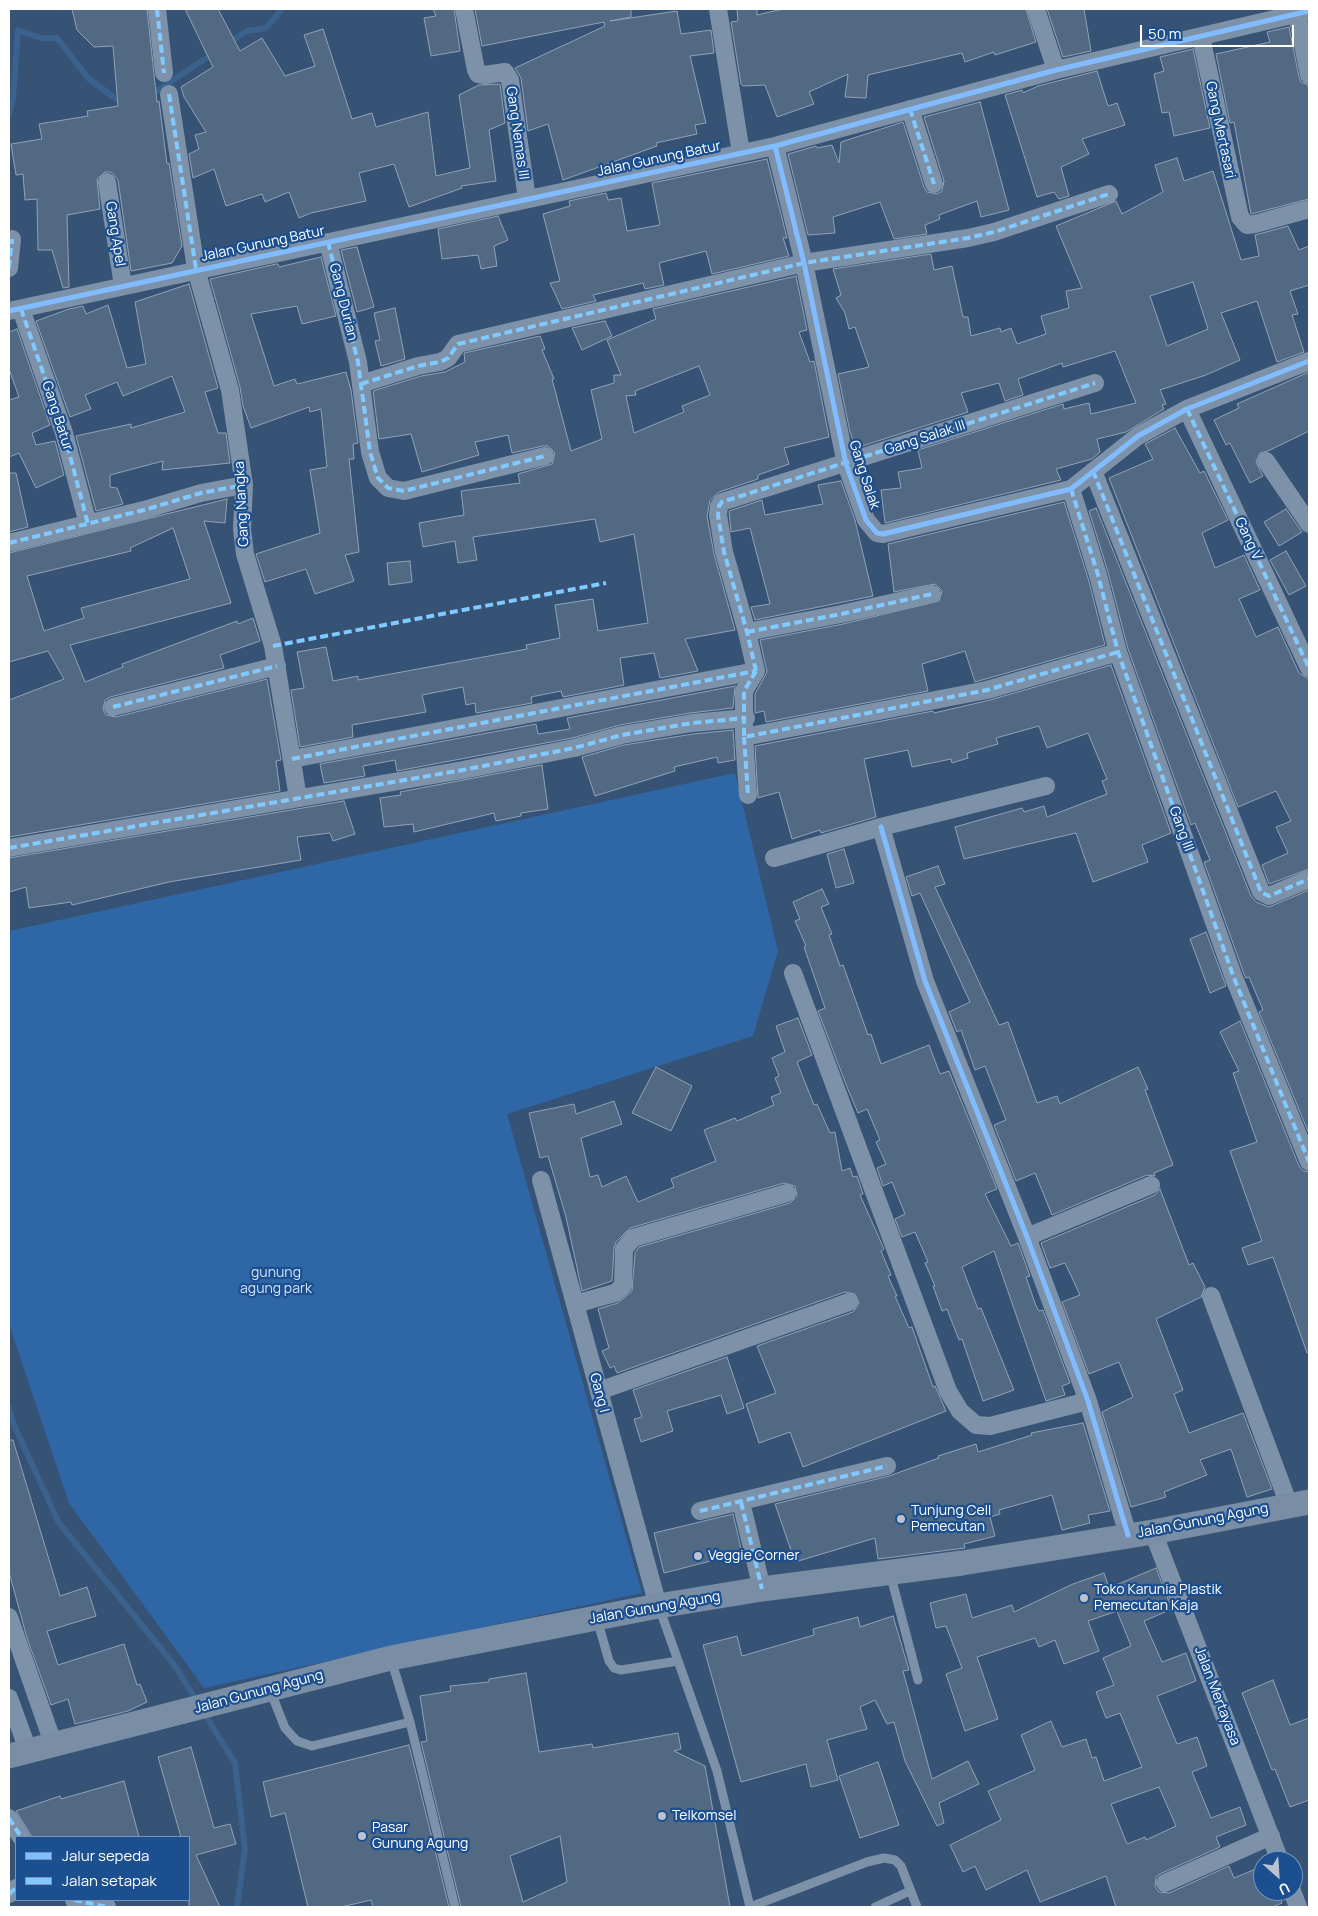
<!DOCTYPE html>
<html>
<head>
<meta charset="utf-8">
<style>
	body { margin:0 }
	#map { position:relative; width:1318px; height:1916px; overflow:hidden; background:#365274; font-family:Manrope,sans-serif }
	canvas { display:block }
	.frame { position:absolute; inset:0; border:10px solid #fff; pointer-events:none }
	.legend { position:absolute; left:15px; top:1836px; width:175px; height:65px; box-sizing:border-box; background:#1b4f8f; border:1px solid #7695bc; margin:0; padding:6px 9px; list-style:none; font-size:15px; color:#fff }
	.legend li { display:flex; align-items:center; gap:10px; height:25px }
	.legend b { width:25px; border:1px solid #7695bc }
	.north { position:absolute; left:1253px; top:1851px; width:50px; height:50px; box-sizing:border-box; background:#1b4f8f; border:1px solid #7695bc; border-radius:50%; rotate:154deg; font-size:14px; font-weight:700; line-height:20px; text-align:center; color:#fff }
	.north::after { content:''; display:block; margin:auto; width:18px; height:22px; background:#b9c2ce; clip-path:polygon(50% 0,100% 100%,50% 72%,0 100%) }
	.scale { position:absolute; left:1140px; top:25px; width:154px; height:22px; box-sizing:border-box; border:2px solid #fff; border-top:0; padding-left:6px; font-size:15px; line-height:18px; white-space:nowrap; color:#fff; -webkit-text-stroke:4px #1b4f8f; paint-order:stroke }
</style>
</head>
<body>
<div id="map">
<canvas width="1318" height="1916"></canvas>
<div class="frame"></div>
<ul class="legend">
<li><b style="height:6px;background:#80bcff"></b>Jalur sepeda</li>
<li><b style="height:6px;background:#80caff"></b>Jalan setapak</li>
</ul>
<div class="north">U</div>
<div class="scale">50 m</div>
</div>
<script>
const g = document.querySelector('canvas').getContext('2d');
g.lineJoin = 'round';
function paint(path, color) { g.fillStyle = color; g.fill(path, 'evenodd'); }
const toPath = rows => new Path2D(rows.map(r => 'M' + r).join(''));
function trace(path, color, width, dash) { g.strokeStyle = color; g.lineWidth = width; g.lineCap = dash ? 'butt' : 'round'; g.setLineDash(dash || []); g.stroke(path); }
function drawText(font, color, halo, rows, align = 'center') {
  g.font = font + ' Manrope,sans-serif'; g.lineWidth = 4.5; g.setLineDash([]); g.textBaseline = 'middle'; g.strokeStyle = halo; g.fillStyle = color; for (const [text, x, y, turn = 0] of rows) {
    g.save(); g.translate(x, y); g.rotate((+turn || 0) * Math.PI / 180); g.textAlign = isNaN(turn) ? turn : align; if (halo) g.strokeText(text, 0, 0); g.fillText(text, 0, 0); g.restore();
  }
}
paint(toPath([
	[735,773,778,951,753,1036,507,1114,642,1593,204,1688,69,1503,9,1324,9,931]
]), '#2f66a5');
trace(toPath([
	[228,43,247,31,266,28,282,9],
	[149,96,214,53],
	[9,115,13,99,18,30,41,38,57,38,88,78,116,99,125,99],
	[9,1408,13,1423,59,1523,175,1666,198,1703],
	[203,1711,235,1763,245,1849,237,1907]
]), '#3b618d', 6);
const building = toPath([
	[72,9,147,9,157,102,159,101,167,164,169,163,182,246,172,263,131,271,118,180,111,172,105,172,97,179,100,209,67,215,69,287,63,288,52,250,38,250,37,199,25,200,23,174,16,175,11,144,42,139,39,124,88,116,87,111,118,106,113,46,94,47,77,30,72,9],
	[185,9,218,9,240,51,262,38,285,76,315,66,304,35,323,29,352,119,372,113,376,127,428,112,436,176,470,168,459,95,479,85,500,84,505,123,489,130,496,181,461,186,462,188,409,207,394,164,359,173,366,201,311,213,299,218,289,192,265,202,262,194,226,206,214,169,193,178,189,154,199,149,195,135,206,132,184,97,181,87,213,67,185,9],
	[433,9,454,9,460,51,431,56,424,18,436,16,433,9],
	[475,9,631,9,631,17,610,21,677,11,681,34,711,30,714,53,690,56,706,123,695,125,697,134,656,143,657,146,563,180,548,124,528,131,521,78,515,68,605,26,604,22,482,46,475,9],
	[737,9,757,9,757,15,783,9,1026,9,1036,42,995,55,994,52,965,62,962,53,868,75,866,98,845,97,848,74,809,92,814,104,777,117,765,85,743,86,741,84,731,22,738,21,737,9],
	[1047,9,1084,9,1091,51,1063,57,1047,9],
	[1289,27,1299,77,1301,82,1308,85,1309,92,1309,199,1251,214,1234,122,1230,123,1216,54,1270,42,1267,32,1289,27],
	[1193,49,1210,128,1174,136,1169,112,1162,113,1154,74,1164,71,1160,57,1193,49],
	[1097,71,1108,106,1117,103,1125,125,1082,139,1089,154,1061,167,1069,196,1059,199,1054,192,1037,197,1005,95,1022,90,1023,93,1038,86,1097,71],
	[980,102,1009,210,981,217,977,201,939,215,940,219,925,225,927,234,894,239,880,202,833,217,835,233,808,235,788,154,816,146,817,148,832,145,839,163,841,142,903,122,924,187,927,192,937,194,942,191,944,181,924,117,980,102],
	[1177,158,1184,181,1213,171,1241,260,1259,256,1255,235,1288,226,1299,250,1309,246,1309,285,1290,291,1298,314,1292,315,1304,352,1277,362,1257,301,1221,313,1240,360,1206,375,1160,390,1166,404,1162,405,1164,409,1126,432,1097,439,1100,452,1092,459,1056,469,1061,480,885,523,881,490,901,488,898,472,922,468,918,450,1063,404,1064,409,1089,403,1091,414,1136,403,1115,351,1063,367,1062,363,1018,379,1023,395,1005,401,999,383,961,393,968,412,856,448,850,432,838,374,869,367,855,327,849,329,845,313,836,298,841,295,833,269,931,254,934,270,952,266,963,317,968,317,971,336,1000,328,1001,332,1011,328,1017,344,1046,334,1041,316,1069,308,1066,291,1082,288,1056,226,1116,201,1122,214,1163,192,1155,165,1177,158],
	[1193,282,1208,329,1167,346,1150,296,1193,282],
	[767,159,787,238,783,238,789,256,712,274,706,251,659,263,664,285,645,289,643,283,593,295,596,301,562,309,550,283,560,281,543,214,570,206,569,201,606,193,608,200,621,198,627,231,660,225,652,183,767,159],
	[498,216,508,240,494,246,497,266,481,269,478,255,442,259,438,229,498,216],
	[357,247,374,307,357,312,341,250,357,247],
	[321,257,336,316,302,324,297,306,251,314,274,386,295,379,297,384,346,372,351,390,358,443,353,444,354,459,349,459,359,552,345,555,354,581,315,594,306,569,265,582,256,554,320,533,310,470,327,467,321,409,310,412,309,407,251,428,243,406,240,387,210,279,276,264,278,264,279,267,321,257],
	[796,276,807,330,799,332,810,362,814,361,829,437,784,448,789,464,758,475,758,479,719,492,710,500,707,516,714,554,735,630,685,639,698,671,660,678,654,653,620,658,624,685,563,697,561,691,531,697,532,703,476,713,475,703,466,705,463,687,422,695,426,712,352,725,353,737,300,747,291,690,304,688,297,652,326,647,333,681,358,676,358,680,527,649,526,645,560,638,555,605,593,599,598,631,648,623,634,534,600,542,595,519,473,537,477,560,458,563,455,541,423,547,419,523,464,515,461,491,520,483,518,474,552,464,555,453,548,446,543,446,512,453,508,435,475,442,479,455,422,472,411,434,379,439,373,391,421,376,445,372,465,362,464,353,540,336,545,349,542,350,554,379,552,379,571,451,602,439,591,390,614,383,614,375,621,375,607,340,656,319,653,309,796,276],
	[699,366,710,395,682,406,684,412,634,433,626,396,636,395,635,391,699,366],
	[189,284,218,388,205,392,218,433,226,433,230,463,162,470,163,461,110,475,110,487,117,488,123,504,96,511,76,436,131,424,131,428,185,412,172,376,123,396,117,382,85,395,91,409,70,417,36,321,69,309,83,306,86,314,108,305,127,368,146,364,135,302,189,284],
	[395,308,405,359,381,366,375,341,380,340,374,313,395,308],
	[605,321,612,336,582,350,572,328,605,321],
	[17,329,50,425,32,433,36,445,55,441,64,475,36,488,19,453,9,457,9,400,19,397,9,369,9,332,17,329],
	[1309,372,1309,431,1268,451,1260,453,1256,462,1263,476,1250,483,1230,443,1226,445,1214,420,1239,408,1237,404,1309,372],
	[1175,428,1200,473,1204,471,1228,520,1202,533,1215,568,1244,555,1260,590,1239,599,1256,637,1278,627,1299,673,1309,679,1309,869,1269,884,1262,865,1288,853,1276,827,1291,821,1276,791,1238,807,1109,478,1153,459,1145,444,1175,428],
	[9,473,16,473,28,527,9,532,9,473],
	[841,481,855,520,873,596,755,620,751,607,770,604,750,528,731,532,729,511,762,500,765,515,823,504,818,485,841,481],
	[227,499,225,523,204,521,231,603,70,645,85,682,123,667,122,664,237,621,238,624,253,618,260,641,220,655,224,668,110,697,105,700,103,709,106,715,116,717,267,679,281,760,276,761,280,791,9,837,9,700,64,679,48,651,9,662,9,553,227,499],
	[173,528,190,579,81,608,84,618,44,631,27,576,131,551,130,548,173,528],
	[1064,502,1088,578,1105,645,975,682,965,651,922,664,928,691,766,722,764,711,755,713,755,694,767,672,760,640,843,624,939,601,942,591,935,584,894,592,888,544,1064,502],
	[1096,508,1251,896,1256,902,1269,907,1309,890,1309,1134,1259,1012,1263,1010,1249,977,1246,978,1244,974,1204,862,1210,860,1195,823,1191,825,1128,649,1108,572,1089,511,1096,508],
	[1286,509,1302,532,1279,546,1264,522,1286,509],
	[1286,551,1306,586,1289,595,1270,560,1286,551],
	[410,561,412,582,389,585,387,563,410,561],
	[1111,665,1171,833,1142,845,1148,862,1093,882,1076,833,964,859,955,827,1022,808,1024,812,1044,806,1047,817,1107,794,1102,781,1107,779,1088,733,1047,748,1039,726,996,738,998,744,967,753,968,758,952,763,951,759,912,767,908,750,864,759,876,817,821,833,820,830,792,839,779,792,758,798,755,746,933,711,934,713,990,700,1111,665],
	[735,686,733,708,690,713,620,725,572,738,397,771,395,760,363,766,365,776,324,783,320,764,536,724,538,734,570,729,567,718,735,686],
	[733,730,735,760,718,763,717,757,674,767,675,771,595,796,582,757,624,745,693,734,733,730],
	[542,765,548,809,521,813,521,816,496,821,494,813,414,832,413,824,384,827,380,798,401,795,400,792,542,765],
	[344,801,355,834,333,841,330,833,297,837,301,860,169,882,72,905,71,902,29,908,26,887,9,892,9,858,344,801],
	[844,849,854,883,836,888,827,854,844,849],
	[938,866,945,884,935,887,999,1025,1008,1022,1037,1103,1057,1096,1060,1104,1138,1067,1148,1089,1145,1090,1173,1165,1154,1173,1155,1176,1147,1175,1052,1215,1035,1173,1016,1181,994,1125,1006,1120,985,1066,975,1070,961,1030,957,1032,949,1012,970,1002,920,893,912,896,906,877,938,866],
	[822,889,829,904,821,907,832,934,829,935,840,966,843,965,868,1035,871,1034,881,1064,929,1045,940,1074,949,1071,997,1189,985,1194,1011,1246,1018,1243,1030,1276,1026,1277,1036,1306,1039,1311,1043,1310,1070,1383,1062,1386,1065,1395,1046,1401,994,1251,962,1267,978,1309,981,1308,1014,1390,983,1401,962,1339,959,1340,947,1309,942,1311,933,1286,935,1286,925,1263,928,1262,915,1232,902,1237,895,1219,905,1214,892,1182,883,1186,877,1168,886,1164,876,1142,880,1140,867,1109,858,1113,847,1087,818,1011,825,1008,804,947,806,946,795,921,800,919,793,902,822,889],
	[1206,932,1226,986,1210,993,1190,939,1206,932],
	[798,1018,812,1055,797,1062,814,1105,817,1104,830,1133,835,1132,842,1171,850,1168,853,1177,857,1176,863,1194,860,1195,884,1249,881,1251,891,1275,888,1276,897,1296,895,1296,909,1328,912,1327,933,1387,935,1386,946,1411,803,1467,790,1432,759,1443,746,1404,776,1393,757,1346,853,1312,859,1303,855,1294,845,1292,617,1373,614,1366,610,1368,602,1351,609,1348,598,1309,618,1303,632,1291,635,1253,639,1247,790,1203,797,1196,795,1186,784,1183,630,1228,616,1242,614,1248,612,1281,582,1291,566,1217,548,1156,540,1158,529,1113,574,1104,576,1114,614,1101,622,1124,581,1138,590,1177,598,1175,602,1187,626,1176,638,1202,674,1187,671,1179,716,1161,704,1130,735,1118,737,1121,774,1105,771,1097,781,1093,775,1078,779,1076,772,1058,785,1052,776,1026,798,1018],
	[1240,1021,1299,1166,1303,1171,1309,1172,1309,1353,1307,1353,1273,1257,1248,1265,1242,1248,1262,1241,1230,1151,1257,1142,1233,1073,1239,1071,1220,1032,1240,1021],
	[656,1067,692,1086,671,1131,632,1113,656,1067],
	[1160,1189,1189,1265,1193,1263,1205,1287,1201,1297,1156,1319,1183,1390,1174,1394,1189,1433,1243,1413,1272,1489,1247,1497,1231,1449,1200,1460,1207,1475,1164,1492,1166,1497,1131,1507,1102,1412,1133,1397,1119,1362,1089,1374,1062,1302,1080,1295,1065,1263,1050,1268,1041,1243,1155,1195,1160,1189],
	[727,1357,744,1408,727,1414,721,1395,667,1411,673,1431,641,1442,634,1419,642,1417,633,1390,727,1357],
	[1083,1423,1110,1511,1088,1515,1090,1523,1062,1530,1052,1495,999,1510,1000,1514,990,1517,995,1536,964,1544,965,1548,878,1559,875,1538,795,1562,775,1504,889,1476,939,1458,938,1456,976,1444,978,1452,1032,1435,1031,1433,1083,1423],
	[9,1440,13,1440,60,1596,87,1587,96,1616,47,1631,58,1665,124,1644,137,1685,140,1684,147,1702,128,1711,75,1724,68,1699,51,1705,27,1638,9,1572,9,1440],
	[733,1514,742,1553,664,1573,654,1533,733,1514],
	[1156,1568,1172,1609,1144,1621,1162,1662,1186,1653,1196,1681,1157,1696,1177,1744,1197,1737,1207,1766,1192,1772,1211,1818,1240,1807,1246,1825,1216,1837,1220,1847,1160,1874,1156,1877,1155,1887,1159,1892,1169,1893,1229,1866,1234,1878,1263,1866,1263,1891,1277,1891,1282,1903,1272,1907,1116,1907,1106,1876,1040,1902,1027,1870,986,1890,975,1866,963,1872,950,1845,1001,1820,988,1791,1035,1770,1021,1735,1051,1721,1062,1747,1086,1739,1092,1758,1096,1757,1104,1781,1142,1767,1120,1713,1106,1718,1096,1692,1114,1685,1103,1658,1131,1646,1117,1611,1088,1621,1099,1651,1064,1664,1055,1640,1039,1647,1035,1638,977,1657,998,1719,965,1731,946,1674,962,1668,946,1626,936,1628,930,1603,966,1594,972,1618,1012,1605,1014,1612,1073,1584,1104,1573,1109,1588,1156,1568],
	[1159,1787,1176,1826,1146,1840,1145,1837,1127,1844,1111,1804,1159,1787],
	[893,1616,909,1670,903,1671,932,1779,968,1761,979,1784,939,1803,944,1823,937,1826,905,1761,894,1722,887,1724,875,1700,860,1707,867,1729,827,1740,838,1780,811,1787,806,1764,741,1782,703,1645,737,1636,742,1656,814,1635,813,1629,858,1617,860,1627,893,1616],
	[526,1673,539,1752,592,1744,593,1748,678,1733,681,1749,674,1751,705,1766,730,1907,461,1907,421,1742,427,1741,420,1696,451,1691,450,1686,489,1682,489,1679,526,1673],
	[560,1836,567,1882,523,1902,510,1856,560,1836],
	[1273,1680,1290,1725,1309,1718,1309,1800,1290,1807,1275,1769,1272,1770,1242,1693,1273,1680],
	[409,1745,449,1907,373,1907,371,1900,341,1907,308,1907,285,1813,271,1817,263,1782,409,1745],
	[191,1747,214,1828,230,1824,236,1844,196,1855,220,1907,189,1907,189,1837,181,1837,158,1757,191,1747],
	[878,1762,899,1825,860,1838,839,1776,878,1762],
	[124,1781,139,1837,32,1837,16,1811,60,1796,61,1799,124,1781]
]);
paint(building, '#526984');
trace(building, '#92a2b6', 1);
trace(toPath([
	[890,1573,918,1680],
	[659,1607,717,1771,750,1907],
	[597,1619,609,1661,614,1668,621,1670,678,1661],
	[391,1659,410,1722,455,1907],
	[270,1690,285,1728,297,1741,312,1746,410,1722],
	[750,1907,867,1862,884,1858,895,1860,901,1866,917,1907],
	[875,1907,910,1891]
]), '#7d92a8', 9);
trace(toPath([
	[157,9,164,73],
	[464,9,476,70,478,74,485,75,505,72,510,80,527,199],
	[718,9,741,153],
	[1036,9,1056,70],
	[1297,14,1309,75],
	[1201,37,1240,217,1247,225,1255,224,1309,209],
	[169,94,196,269,230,390,244,485,242,529,245,554,273,646,298,798],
	[910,109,934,184],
	[775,146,804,263,846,464,866,520,877,533,883,534,1071,489,1138,436,1187,409,1309,361],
	[107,182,123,286],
	[328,242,358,362,370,452,378,478,388,488,404,491,545,456],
	[9,268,12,239],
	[21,309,64,433,88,524],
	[9,311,775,146,1056,70,1309,11],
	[361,384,418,366,440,362,448,358,458,344,804,263,968,238,994,232,1109,194],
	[1187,409,1309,668],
	[1266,461,1309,524],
	[1093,471,1261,892,1269,896,1309,879],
	[1071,489,1098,575,1118,652,1234,978,1309,1162],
	[9,543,144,510,201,493,244,485],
	[747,632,841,614,932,594],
	[756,671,747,632,724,552,718,515,719,506,722,502,1095,383],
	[756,671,744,691,744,737,987,690,1118,652],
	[113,707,277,666],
	[744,737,748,795],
	[292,759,756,671],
	[881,827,925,981,1027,1237,1088,1401,1128,1535],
	[9,848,463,770,574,748,622,735,692,723,746,718],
	[774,858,881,827,1046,786],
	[793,973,948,1391,960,1411,976,1425,990,1426,1088,1401],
	[541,1180,658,1606],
	[1027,1237,1151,1185],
	[1211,1296,1289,1505],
	[575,1304,615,1293,623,1286,624,1249,633,1238,787,1193],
	[599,1391,849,1302],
	[741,1502,762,1589],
	[700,1511,887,1466],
	[1153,1532,1280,1861],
	[9,1617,53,1743],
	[9,1698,28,1750],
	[9,1818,21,1837],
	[1165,1883,1271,1836],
	[1292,1891,1298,1907],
	[9,1894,16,1888],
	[74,1900,107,1907]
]), '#7d92a8', 18);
trace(toPath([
	[9,1756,391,1658,658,1606,762,1589,962,1563,1153,1532,1309,1502]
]), '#798da4', 25);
trace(toPath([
	[157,9,164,73],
	[169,94,196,269],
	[910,109,934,184],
	[328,242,358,362,370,452,378,478,388,488,404,491,545,456],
	[9,268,12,239],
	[21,309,64,433,88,524],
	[361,384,418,366,440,362,448,358,458,344,804,263,968,238,994,232,1109,194],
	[1187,409,1309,668],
	[1093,471,1261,892,1269,896,1309,879],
	[1071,489,1098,575,1118,652,1234,978,1309,1162],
	[9,543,144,510,201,493,244,485],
	[747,632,841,614,932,594],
	[273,646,606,583],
	[756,671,747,632,724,552,718,515,719,506,722,502,1095,383],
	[756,671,744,691,744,737,987,690,1118,652],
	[113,707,277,666],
	[744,737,748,795],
	[292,759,756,671],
	[9,848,463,770,574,748,622,735,692,723,746,718],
	[741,1502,762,1589],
	[700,1511,887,1466],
	[9,1818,21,1837],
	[9,1894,16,1888],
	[74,1900,107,1907]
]), '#80caff', 4, [8, 4]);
trace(toPath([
	[775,146,804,263,846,464,866,520,877,533,883,534,1071,489,1138,436,1187,409,1309,361],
	[9,311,775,146,1056,70,1309,11],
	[881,827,925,981,1027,1237,1088,1401,1128,1535]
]), '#80bcff', 5);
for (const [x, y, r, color] of [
	[901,1519,5,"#b9c2ce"],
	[698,1556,5,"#b9c2ce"],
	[1084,1598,5,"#b9c2ce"],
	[662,1816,5,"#b9c2ce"],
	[362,1836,5,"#b9c2ce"]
]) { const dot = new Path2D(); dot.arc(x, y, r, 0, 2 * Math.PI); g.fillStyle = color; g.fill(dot); trace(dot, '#1b4f8f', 2); }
drawText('14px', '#fff', '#1b4f8f', [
	["Gang Mertasari",1220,130,78],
	["Gang Nemas III",517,133,82],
	["Jalan Gunung Batur",659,159,-12],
	["Gang Apel",115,234,81],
	["Jalan Gunung Batur",263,244,-12],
	["Gang Durian",343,302,76],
	["Gang Batur",57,416,72],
	["Gang Salak III",925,438,-18],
	["Gang Salak",864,475,72],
	["Gang Nangka",242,504,-93],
	["Gang V",1248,539,65],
	["Gang III",1181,829,70],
	["Gang I",599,1393,75],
	["Jalan Gunung Agung",1203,1521,-11],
	["Jalan Gunung Agung",655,1608,-10],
	["Jalan Gunung Agung",259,1692,-15],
	["Jalan Mertayasa",1217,1696,69]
]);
drawText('14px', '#cfe3fa', '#1b4f8f', [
	["gunung",276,1273],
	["agung park",276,1289]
]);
drawText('14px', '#fff', '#1b4f8f', [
	["Tunjung Cell",911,1511],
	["Pemecutan",911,1527],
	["Veggie Corner",708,1556],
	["Toko Karunia Plastik",1094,1590],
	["Pemecutan Kaja",1094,1606],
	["Telkomsel",672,1816],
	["Pasar",372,1828],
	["Gunung Agung",372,1844]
], 'left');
</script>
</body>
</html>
